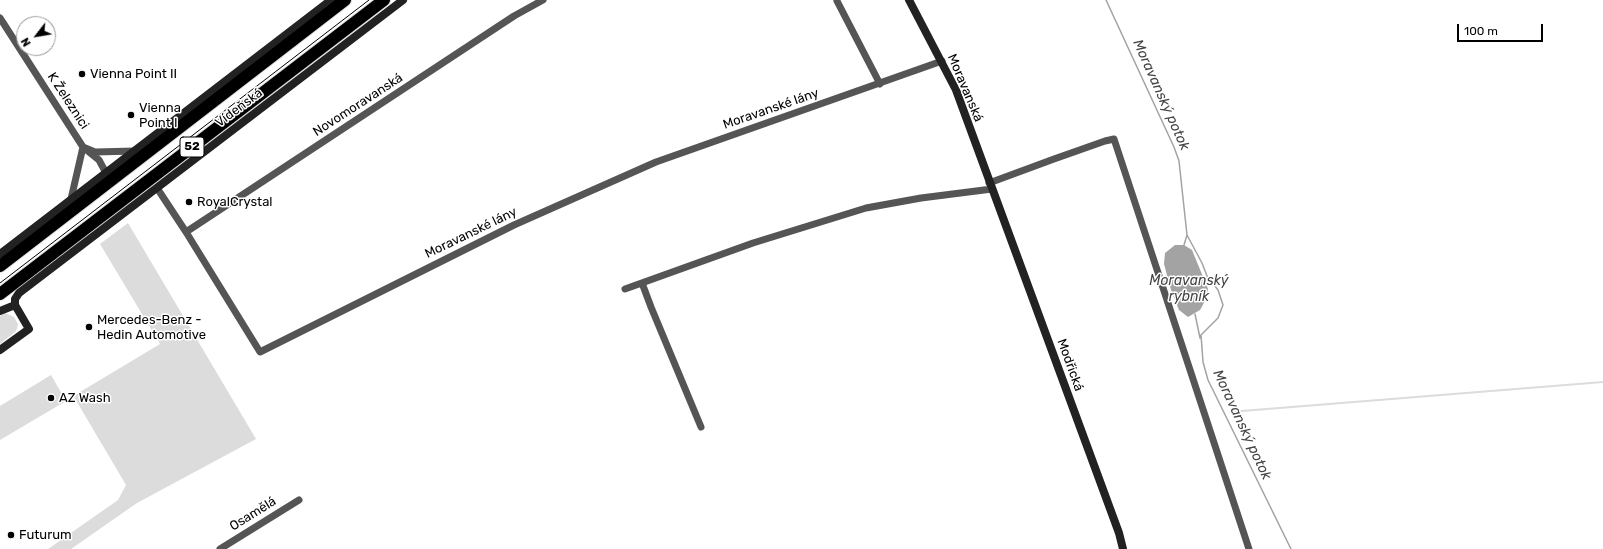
<!DOCTYPE html>
<html>
<head>
<meta charset="utf-8">
<style>
	body { margin:0 }
	#map { position:relative; width:1603px; height:549px; overflow:hidden; background:#fff; font-family:Rubik,sans-serif }
	canvas { display:block }
	.north { position:absolute; left:16px; top:16px; width:40px; height:40px; box-sizing:border-box; background:#fff; border:1px solid #999; border-radius:50%; rotate:239deg; font-size:11px; font-weight:700; line-height:16px; text-align:center; color:#000 }
	.north::after { content:''; display:block; margin:auto; width:14px; height:18px; background:#000; clip-path:polygon(50% 0,100% 100%,50% 72%,0 100%) }
	.scale { position:absolute; left:1457px; top:24px; width:86px; height:18px; box-sizing:border-box; border:2px solid #000; border-top:0; padding-left:5px; font-size:12px; line-height:14px; white-space:nowrap; color:#000; -webkit-text-stroke:3px #fff; paint-order:stroke }
</style>
</head>
<body>
<div id="map">
<canvas width="1603" height="549"></canvas>
<div class="north">N</div>
<div class="scale">100 m</div>
</div>
<script>
const g = document.querySelector('canvas').getContext('2d');
g.lineJoin = 'round';
function paint(path, color) { g.fillStyle = color; g.fill(path, 'evenodd'); }
const toPath = rows => new Path2D(rows.map(r => 'M' + r).join(''));
function trace(path, color, width, dash) { g.strokeStyle = color; g.lineWidth = width; g.lineCap = dash ? 'butt' : 'round'; g.setLineDash(dash || []); g.stroke(path); }
function drawText(font, color, halo, rows, align = 'center') {
  g.font = font + ' Rubik,sans-serif'; g.lineWidth = 3; g.setLineDash([]); g.textBaseline = 'middle'; g.strokeStyle = halo; g.fillStyle = color; for (const [text, x, y, turn = 0] of rows) {
    g.save(); g.translate(x, y); g.rotate((+turn || 0) * Math.PI / 180); g.textAlign = isNaN(turn) ? turn : align; if (halo) g.strokeText(text, 0, 0); g.fillText(text, 0, 0); g.restore();
  }
}
paint(toPath([
	[128,223,256,439,137,503,71,549,48,549,118,500,126,485,74,397,75,395,160,344,100,244],
	[5,313,14,317,18,324,17,329,15,332,0,344,0,316],
	[51,375,66,401,0,440,0,406],
	[1603,381,1603,383,1230,413,1229,411]
]), '#dcdcdc');
paint(toPath([
	[1175,245,1184,245,1192,250,1208,289,1205,301,1200,310,1188,317,1179,310,1171,290,1164,264,1165,253]
]), '#a3a3a3');
trace(toPath([
	[1106,0,1174,147,1179,161,1187,235,1202,263,1207,276,1218,290,1223,305,1218,318,1201,335,1203,362,1208,380,1291,549],
	[1184,245,1187,235],
	[1195,314,1200,338]
]), '#a3a3a3', 1.5);
const highway = toPath([
	[0,266,345,0],
	[0,294,384,0]
]);
trace(highway, '#dbdbdb', 14);
trace(toPath([
	[837,1,880,84],
	[0,18,83,147,99,160,106,173],
	[989,183,1054,159,1105,141,1114,139,1249,549],
	[157,188,186,232,260,352,514,225,656,162,942,61],
	[71,199,83,147,95,152,135,151],
	[186,232,514,16,543,0],
	[642,283,651,307,701,427],
	[625,289,753,243,866,208,921,198,992,189],
	[220,549,299,500]
]), '#555', 7);
trace(toPath([
	[909,0,956,90,1119,533,1123,549],
	[0,254,331,0],
	[15,305,15,299,19,293,403,0],
	[0,311,15,305],
	[0,350,29,329,15,305]
]), '#222', 8);
trace(highway, '#000', 12);
trace(toPath([
	[0,283,369,0]
]), '#000', 1);
for (const [x, y, r, color] of [
	[82,74,4,"#000"],
	[131,115,4,"#000"],
	[189,202,4,"#000"],
	[89,327,4,"#000"],
	[51,398,4,"#000"],
	[11,535,4,"#000"]
]) { const dot = new Path2D(); dot.arc(x, y, r, 0, 2 * Math.PI); g.fillStyle = color; g.fill(dot); trace(dot, '#fff', 1.5); }
for (const [x, y, w] of [
	[192,147,24]
]) { const box = new Path2D(); box.roundRect(x - w / 2, y - 10, w, 20, 3); g.fillStyle = '#fff'; g.fill(box); trace(box, '#000', 1); }
drawText('bold 12px', '#000', null, [
	["52",192,147]
]);
drawText('13px', '#000', '#fff', [
	["Vienna Point II",90,74],
	["Vienna",139,108],
	["Point I",139,123],
	["RoyalCrystal",197,202],
	["Mercedes-Benz -",97,320],
	["Hedin Automotive",97,335],
	["AZ Wash",59,398],
	["Futurum",19,535]
], 'left');
drawText('13px', '#000', '#fff', [
	["Moravanská",965,88,67],
	["K Železnici",68,101,57],
	["Novomoravanská",358,105,-33],
	["Vídeňská",239,108,-37],
	["Moravanské lány",771,109,-19],
	["Moravanské lány",471,233,-26],
	["Modřická",1070,365,70],
	["Osamělá",253,514,-32]
]);
drawText('italic 14px', '#444', '#fff', [
	["Moravanský potok",1161,95,66],
	["Moravanský",1189,281],
	["rybník",1189,297],
	["Moravanský potok",1242,425,65]
]);
</script>
</body>
</html>
